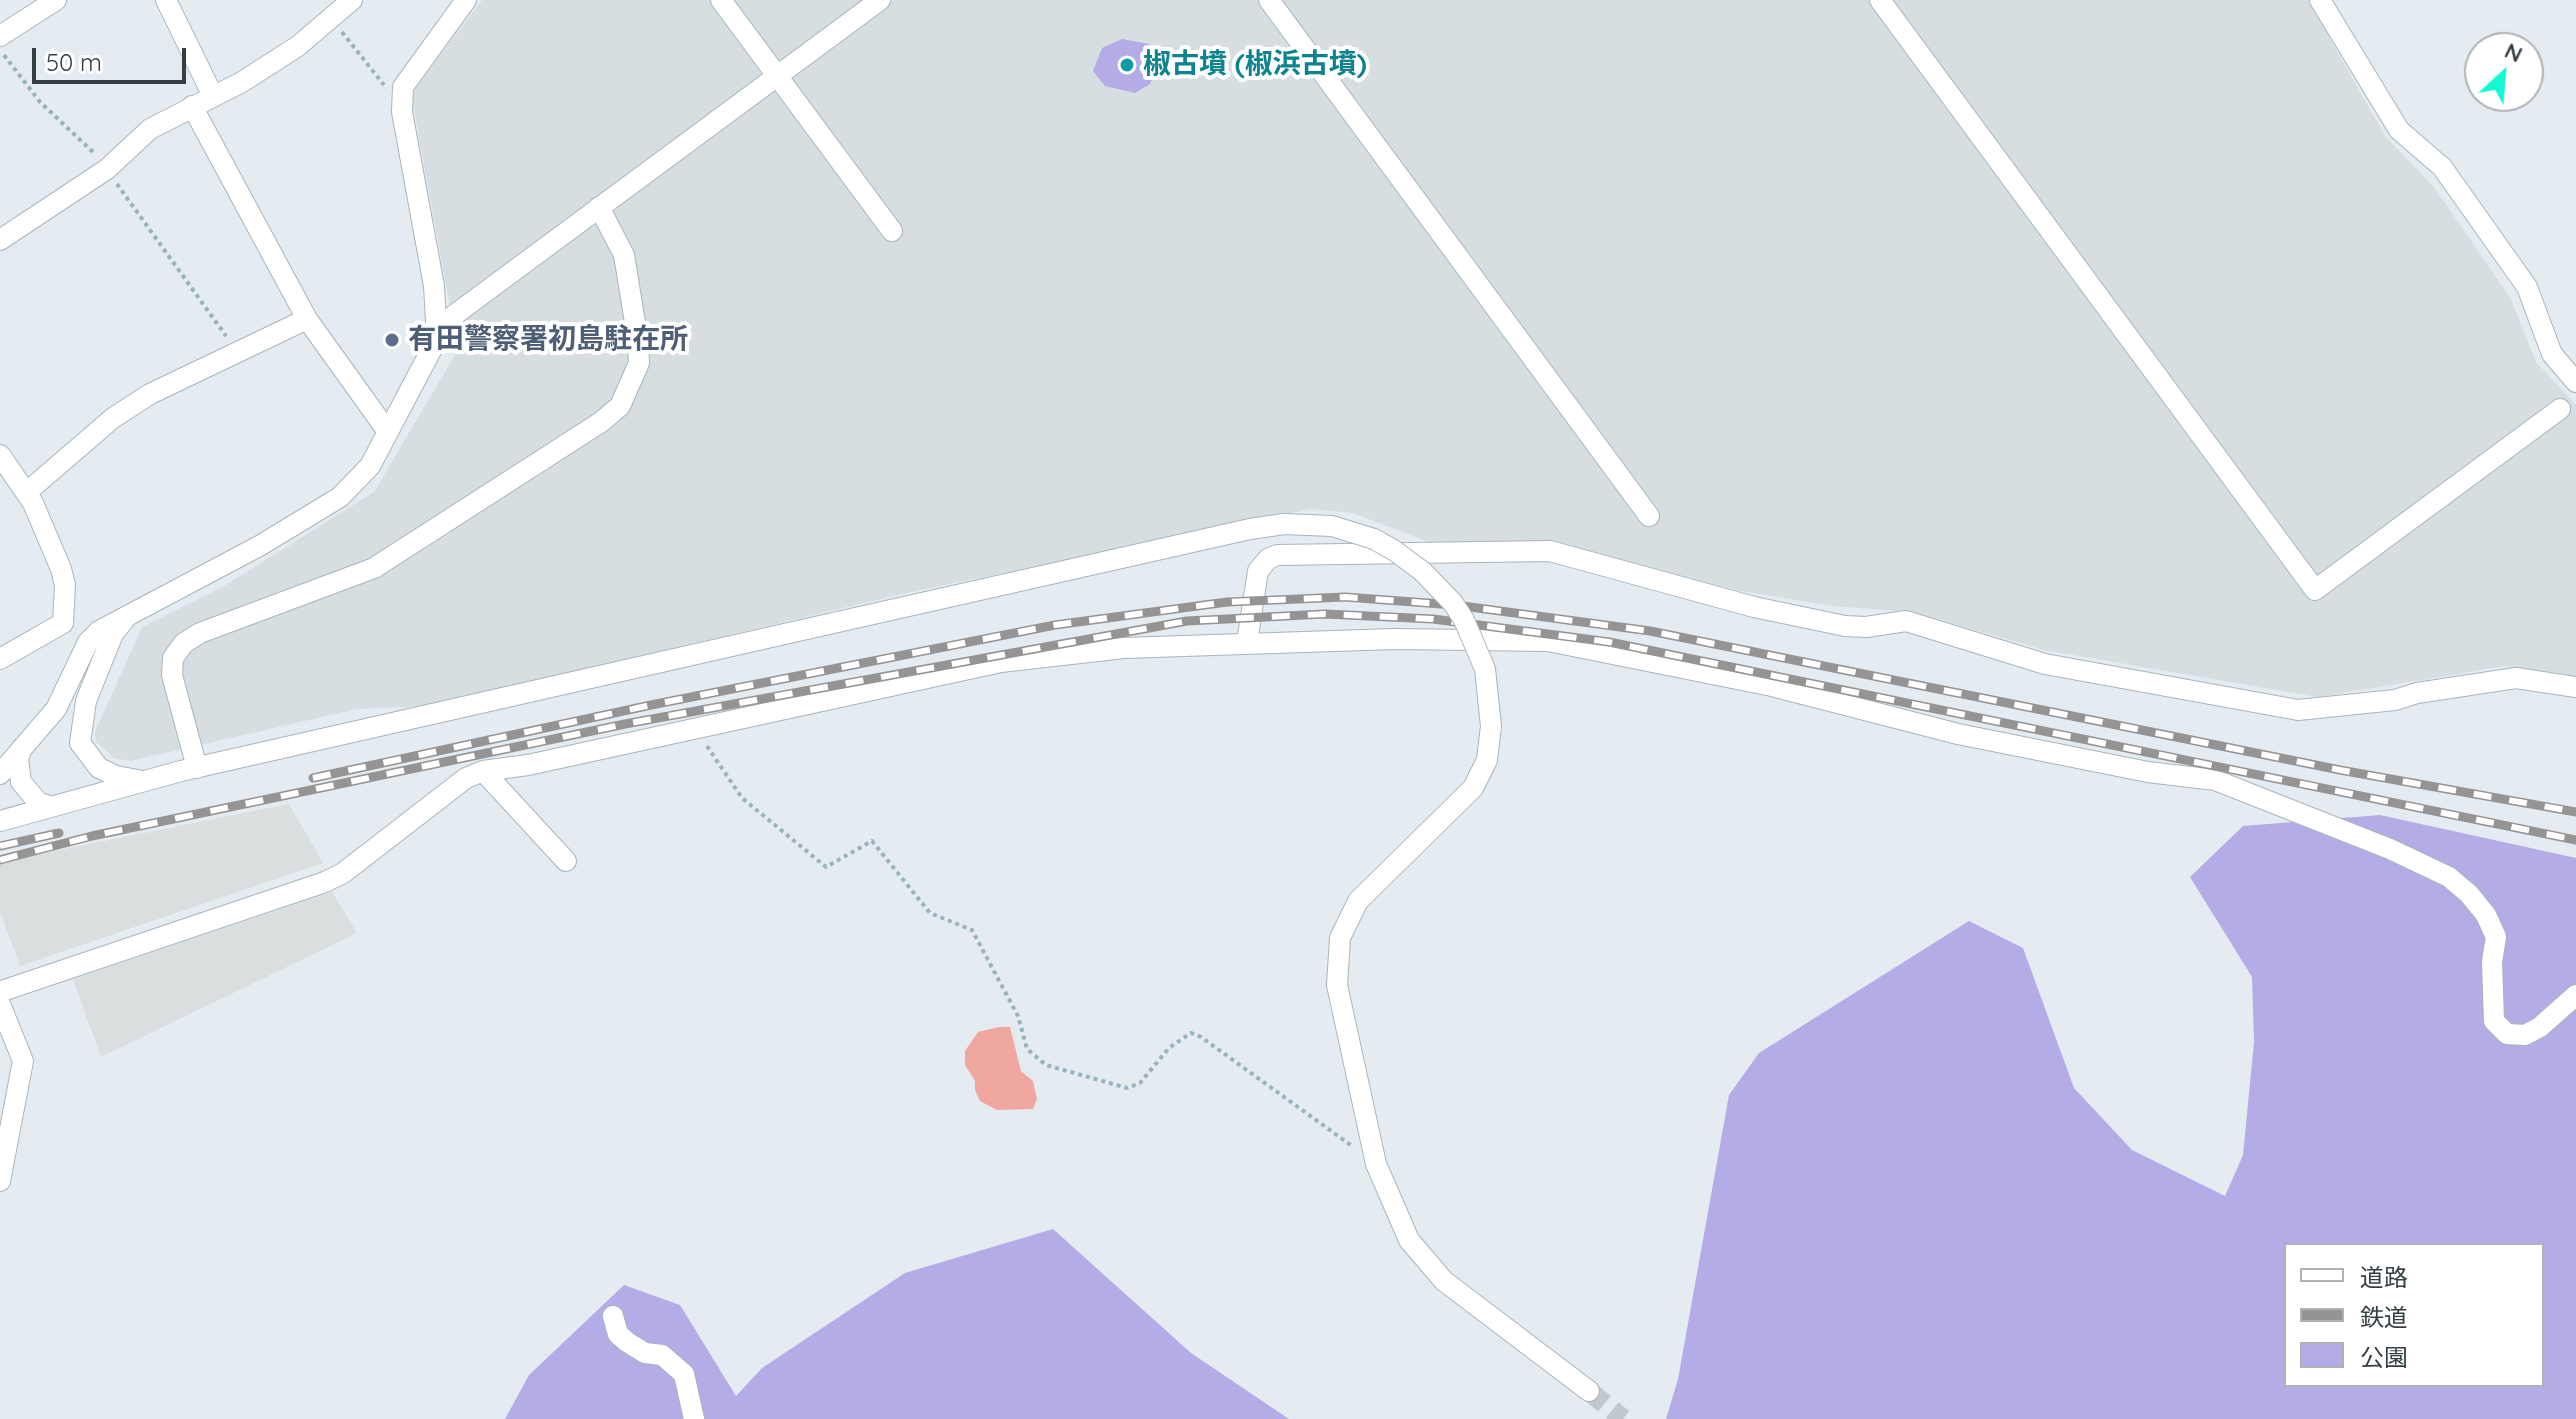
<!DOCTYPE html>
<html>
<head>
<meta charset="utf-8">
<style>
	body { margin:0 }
	#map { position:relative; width:2576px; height:1419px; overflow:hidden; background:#e4ecf2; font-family:Quicksand,"Noto Sans JP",sans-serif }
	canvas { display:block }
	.legend { position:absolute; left:2284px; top:1243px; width:260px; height:144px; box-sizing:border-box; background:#fff; border:2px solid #aeb2b4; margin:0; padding:10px 14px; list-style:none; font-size:24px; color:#343f44 }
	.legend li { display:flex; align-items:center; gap:16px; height:40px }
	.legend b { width:40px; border:2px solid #aeb2b4 }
	.north { position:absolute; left:2464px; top:32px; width:80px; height:80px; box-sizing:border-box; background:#fff; border:2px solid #aeb2b4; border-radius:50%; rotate:26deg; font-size:22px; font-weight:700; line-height:32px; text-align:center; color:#343f44 }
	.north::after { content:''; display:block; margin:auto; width:28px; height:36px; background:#14f8d3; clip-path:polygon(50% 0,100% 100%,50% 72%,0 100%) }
	.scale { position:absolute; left:32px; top:48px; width:154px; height:36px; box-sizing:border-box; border:4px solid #343f44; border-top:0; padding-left:10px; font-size:24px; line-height:28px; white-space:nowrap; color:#343f44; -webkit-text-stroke:6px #fff; paint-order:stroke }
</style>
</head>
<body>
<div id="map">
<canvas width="2576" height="1419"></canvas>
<ul class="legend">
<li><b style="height:10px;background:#fff"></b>道路</li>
<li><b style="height:10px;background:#949494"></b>鉄道</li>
<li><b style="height:22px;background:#b4ace6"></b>公園</li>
</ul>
<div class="north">N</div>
<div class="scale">50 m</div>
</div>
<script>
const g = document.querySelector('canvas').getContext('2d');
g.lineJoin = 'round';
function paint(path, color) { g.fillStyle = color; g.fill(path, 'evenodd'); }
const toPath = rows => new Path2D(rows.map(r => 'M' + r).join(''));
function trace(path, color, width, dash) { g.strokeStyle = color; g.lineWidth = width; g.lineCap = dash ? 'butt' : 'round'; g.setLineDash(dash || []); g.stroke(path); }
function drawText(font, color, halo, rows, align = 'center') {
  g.font = font + ' Quicksand,"Noto Sans JP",sans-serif'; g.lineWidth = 8; g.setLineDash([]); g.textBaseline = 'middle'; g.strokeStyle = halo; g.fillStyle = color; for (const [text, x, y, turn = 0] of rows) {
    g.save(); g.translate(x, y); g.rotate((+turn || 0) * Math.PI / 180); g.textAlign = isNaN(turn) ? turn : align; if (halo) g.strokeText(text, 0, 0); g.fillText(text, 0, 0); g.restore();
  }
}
paint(toPath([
	[482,0,2308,0,2385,136,2434,187,2511,299,2536,362,2576,405,2576,676,2506,666,2318,697,2044,650,1914,612,1832,606,1730,589,1546,541,1431,543,1353,513,1311,509,911,592,427,706,357,709,130,761,114,758,96,742,95,732,142,627,224,586,374,492,458,350,412,99,415,89]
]), '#d6dee1');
paint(toPath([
	[1122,39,1149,44,1161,58,1150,84,1135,93,1105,86,1093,71,1102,48],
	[2380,815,2576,858,2576,1419,1666,1419,1678,1379,1729,1095,1759,1053,1969,921,2023,948,2074,1088,2132,1150,2225,1196,2243,1155,2254,1042,2252,977,2190,877,2243,826],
	[2286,1245,2542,1245,2542,1385,2286,1385],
	[1053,1229,1191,1353,1289,1419,505,1419,529,1375,624,1285,680,1305,736,1396,762,1368,905,1273]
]), '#b4ace6');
paint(toPath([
	[289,804,323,863,20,966,0,912,0,862],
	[332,892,357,933,101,1057,73,979]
]), '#d9dedf');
paint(toPath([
	[999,1027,1010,1027,1021,1071,1033,1081,1037,1099,1033,1109,997,1110,980,1101,975,1090,975,1081,965,1065,965,1051,978,1032]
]), '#efa79f');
trace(toPath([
	[1589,1391,1623,1419]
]), '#c1c9cf', 20, [20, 10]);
const minor = toPath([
	[166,0,213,96],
	[721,0,892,231],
	[1269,0,1649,516],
	[1880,0,2315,590,2560,409],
	[2320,0,2399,130,2442,167,2527,287,2552,354,2576,382],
	[0,36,56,0],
	[192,106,307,319,388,432],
	[0,240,107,169,150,129,242,82,298,46,352,0],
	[438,327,880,0],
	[0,455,33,503,61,569,65,585,63,623],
	[27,492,113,418,150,394,307,319],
	[125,619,113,634,86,701,80,743,99,768,116,776,138,780],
	[1247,642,1258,571,1268,559,1277,555,1550,551,1754,607,1845,626,1866,627,1906,621,2045,664,2298,710,2395,700,2417,693,2516,678,2576,687],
	[0,659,63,623],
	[1491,726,1487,760,1473,788,1358,901,1340,938,1337,985,1376,1164,1409,1240,1444,1281,1589,1391],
	[22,748,18,759,21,782,38,802,51,807],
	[197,768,172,675,173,658,184,643,200,633,374,568,601,422,620,406,639,363,638,341,624,255,599,207],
	[483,771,566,861],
	[0,774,56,709,88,642,99,631,261,545,340,497,370,466,437,339,434,286,402,112,403,87,466,0],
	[0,821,181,771,789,633],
	[5,990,325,882,343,873,466,778,483,771,528,765,1001,662,1124,648,1394,639,1548,641,1772,686,1958,734,2148,772,2215,780,2390,849,2449,877,2469,894,2486,915,2496,937,2492,962,2494,1021,2507,1034,2525,1035,2540,1027,2576,995],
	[0,1181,23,1061,0,1004],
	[613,1316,618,1334,627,1342,645,1353,662,1355,684,1374,694,1419]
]);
trace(minor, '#a7b5bd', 22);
trace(toPath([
	[342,32,384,85],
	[4,55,40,102,95,154],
	[117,184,226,336],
	[707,746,742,798,826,867,872,841,930,913,972,930,1018,1016,1027,1049,1046,1065,1127,1088,1140,1083,1169,1048,1191,1033,1201,1037,1352,1146]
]), '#98b2bf', 4, [4, 4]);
trace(minor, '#fff', 20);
const rail = toPath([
	[313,778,651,705,1055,625,1227,602,1345,597,1455,605,1650,631,2340,770,2576,812],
	[0,846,59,833],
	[0,860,92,836,625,724,1187,621,1325,614,1433,619,1609,642,2576,840]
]);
trace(rail, '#949494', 9);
trace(rail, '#fff', 6, [18]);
const minorBridge = toPath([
	[789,633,1250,529,1284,524,1332,526,1374,539,1395,551,1422,571,1453,603,1464,620,1485,669,1491,726]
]);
trace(minorBridge, '#a7b5bd', 22, []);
trace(minorBridge, '#fff', 20);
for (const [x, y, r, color] of [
	[1127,65,8,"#0f9aa8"],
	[392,340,8,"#5c6f8a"]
]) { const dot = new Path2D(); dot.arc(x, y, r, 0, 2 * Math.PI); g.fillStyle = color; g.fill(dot); trace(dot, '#fff', 3); }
drawText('bold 28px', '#0d838f', '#fff', [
	["椒古墳 (椒浜古墳)",1143,65]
], 'left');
drawText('bold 28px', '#4e5e75', '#fff', [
	["有田警察署初島駐在所",408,340]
], 'left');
</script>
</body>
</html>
